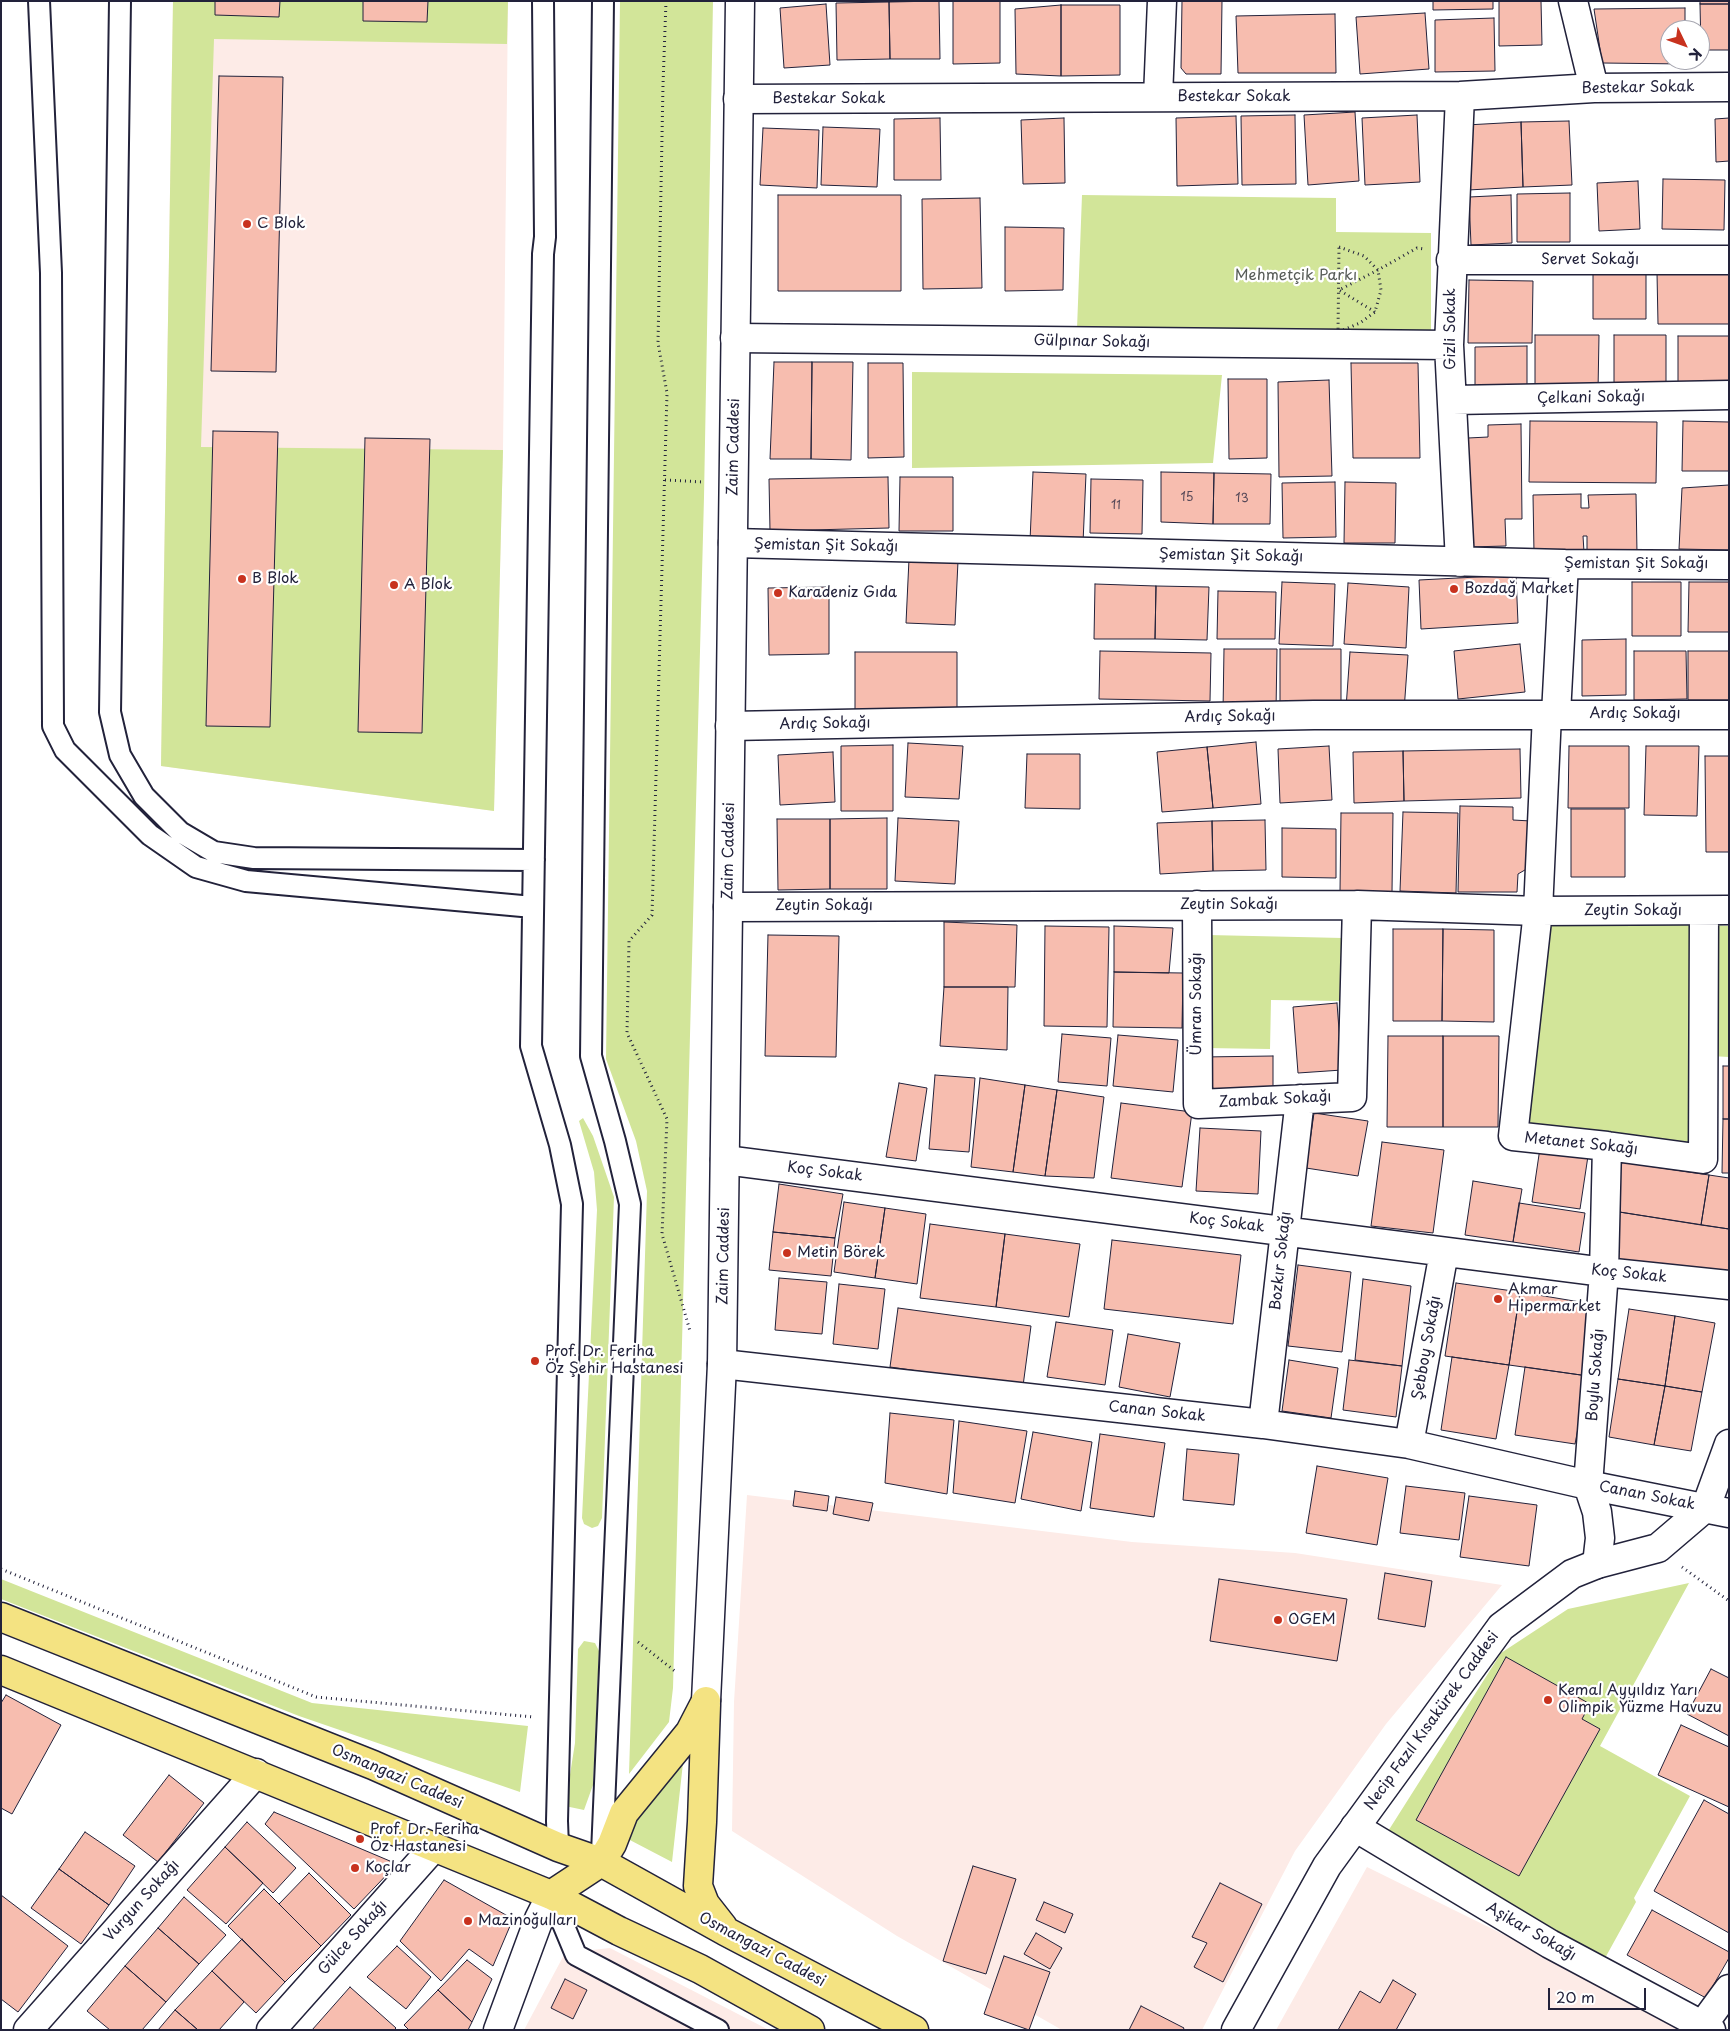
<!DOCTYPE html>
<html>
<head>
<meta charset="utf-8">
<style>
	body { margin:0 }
	#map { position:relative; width:1730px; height:2031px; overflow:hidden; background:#fff; font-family:"Playpen Sans",sans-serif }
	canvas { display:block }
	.frame { position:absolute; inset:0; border:2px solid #22223b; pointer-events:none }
	.north { position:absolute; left:1660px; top:20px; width:50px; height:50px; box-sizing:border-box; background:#fff; border:1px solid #a7a7b1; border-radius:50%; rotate:132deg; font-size:14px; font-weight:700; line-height:20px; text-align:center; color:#22223b }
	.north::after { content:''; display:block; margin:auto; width:18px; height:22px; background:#c8321e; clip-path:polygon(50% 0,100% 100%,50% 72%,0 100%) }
	.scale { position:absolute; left:1548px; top:1988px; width:98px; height:22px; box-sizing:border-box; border:2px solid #22223b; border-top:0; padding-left:6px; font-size:15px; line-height:18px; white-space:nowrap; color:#22223b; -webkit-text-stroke:4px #fff; paint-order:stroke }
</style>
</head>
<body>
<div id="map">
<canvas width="1730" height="2031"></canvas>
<div class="frame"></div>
<div class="north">K</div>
<div class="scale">20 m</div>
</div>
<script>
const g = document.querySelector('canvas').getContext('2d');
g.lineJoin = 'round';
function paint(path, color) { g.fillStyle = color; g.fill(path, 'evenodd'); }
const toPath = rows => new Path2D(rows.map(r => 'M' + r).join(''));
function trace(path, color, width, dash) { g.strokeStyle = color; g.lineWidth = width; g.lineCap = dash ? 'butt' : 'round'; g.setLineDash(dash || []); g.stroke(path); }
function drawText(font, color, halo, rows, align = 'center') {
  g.font = font + ' "Playpen Sans",sans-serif'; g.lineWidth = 4.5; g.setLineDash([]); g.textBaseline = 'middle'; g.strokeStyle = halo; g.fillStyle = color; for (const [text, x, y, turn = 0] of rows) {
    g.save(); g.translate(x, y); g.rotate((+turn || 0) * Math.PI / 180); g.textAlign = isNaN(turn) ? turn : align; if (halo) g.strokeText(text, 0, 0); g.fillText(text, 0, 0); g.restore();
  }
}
paint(toPath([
	[173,1,508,1,503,450,494,811,161,766],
	[747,1495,1132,1542,1295,1553,1502,1585,1386,1724,1295,1851,1202,2030,1062,2030,897,1936,732,1831,734,1702],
	[1367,1867,1697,2030,1276,2030],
	[610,1948,769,2030,524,2030,565,1953]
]), '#fdebe7');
paint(toPath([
	[173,1,508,1,507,44,214,39,201,447,503,450,494,811,161,766],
	[620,1,713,1,704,497,673,1688,669,1722,629,1774,647,1191,636,1141,606,1059],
	[1082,195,1336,198,1336,232,1431,233,1431,337,1077,329],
	[912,372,1222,375,1213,463,912,468],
	[1692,922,1691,1149,1524,1129,1546,924],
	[1714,925,1729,926,1729,1057,1710,1056],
	[1208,935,1343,938,1341,1001,1271,1000,1270,1049,1206,1048],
	[583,1118,593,1136,614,1197,602,1518,598,1526,592,1528,584,1524,582,1518,597,1210,594,1172,579,1121],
	[1,1579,312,1703,528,1726,520,1792,299,1716,1,1599],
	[1689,1583,1600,1746,1690,1796,1634,1898,1636,1902,1604,1960,1385,1836,1501,1653,1568,1609],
	[584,1641,595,1643,599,1651,593,1785,584,1810,565,1806,575,1743,578,1649],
	[683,1763,672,1862,626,1838,633,1817]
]), '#d2e599');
const building = toPath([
	[215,1,280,1,279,17,215,15,215,1],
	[363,1,428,1,427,22,363,21,363,1],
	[939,1,940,59,890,59,889,2,939,1],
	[953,1,1000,1,1000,63,953,64,953,1],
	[1182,1,1222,1,1221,74,1186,74,1181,68,1182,1],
	[1433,1,1493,1,1493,9,1433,10,1433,1],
	[1499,1,1541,1,1542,45,1499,46,1499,1],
	[1700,1,1729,1,1729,4,1700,4,1700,1],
	[889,2,890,59,837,60,836,3,889,2],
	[826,4,830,65,784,68,780,8,826,4],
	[1700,4,1729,4,1729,50,1701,50,1700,4],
	[1061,5,1120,5,1120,75,1061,76,1061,5],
	[1061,5,1061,76,1016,74,1015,9,1061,5],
	[1685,8,1685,30,1670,30,1670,60,1685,60,1685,64,1602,63,1594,9,1685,8],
	[1425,13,1429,69,1360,74,1356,17,1425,13],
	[1335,14,1336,73,1238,73,1236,16,1335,14],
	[1494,18,1495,71,1435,72,1435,20,1494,18],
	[219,76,283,77,276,372,211,371,219,76],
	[1355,112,1359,181,1308,185,1304,115,1355,112],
	[1295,115,1296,184,1242,185,1241,116,1295,115],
	[1417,115,1420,182,1365,185,1362,118,1417,115],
	[1236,116,1238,184,1177,186,1176,118,1236,116],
	[940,118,941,180,894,180,894,119,940,118],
	[1064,118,1065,183,1023,184,1021,120,1064,118],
	[1729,118,1729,161,1716,162,1715,119,1729,118],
	[1569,121,1572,185,1523,187,1521,122,1569,121],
	[1521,122,1523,187,1468,190,1466,125,1521,122],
	[823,127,880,129,877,187,821,185,823,127],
	[763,128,819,130,817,188,760,185,763,128],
	[1663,179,1725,180,1724,230,1662,229,1663,179],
	[1638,181,1640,229,1599,231,1597,183,1638,181],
	[1570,193,1570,242,1517,242,1517,194,1570,193],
	[778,195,901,195,901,291,778,291,778,195],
	[1511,195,1512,243,1471,245,1469,197,1511,195],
	[980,198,982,288,923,289,922,199,980,198],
	[1005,227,1064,228,1063,290,1005,291,1005,227],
	[1593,271,1646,271,1646,319,1593,319,1593,271],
	[1729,272,1729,324,1658,324,1657,273,1729,272],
	[1469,280,1533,281,1532,343,1468,343,1469,280],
	[1535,335,1599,335,1598,391,1535,392,1535,335],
	[1614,335,1666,335,1666,384,1614,384,1614,335],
	[1678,336,1729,336,1729,384,1678,384,1678,336],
	[1527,346,1527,395,1475,395,1475,347,1527,346],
	[774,362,812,362,811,459,770,459,774,362],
	[812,362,853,362,851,460,811,459,812,362],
	[868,363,903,363,904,457,868,458,868,363],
	[1351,363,1418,363,1420,458,1353,458,1351,363],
	[1228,379,1267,379,1267,458,1229,459,1228,379],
	[1329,380,1332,476,1279,477,1278,382,1329,380],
	[1530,421,1657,422,1656,483,1529,482,1530,421],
	[1683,421,1729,422,1729,471,1682,471,1683,421],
	[1521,424,1522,519,1505,519,1506,546,1469,547,1468,438,1488,437,1488,425,1521,424],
	[213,431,278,432,270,727,206,726,213,431],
	[365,438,430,439,422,733,358,732,365,438],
	[1033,472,1086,474,1083,543,1030,541,1033,472],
	[1161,472,1214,473,1213,524,1161,522,1161,472],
	[1214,473,1271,474,1270,524,1213,524,1214,473],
	[888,477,889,528,770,531,769,479,888,477],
	[900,477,953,477,953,531,899,531,900,477],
	[1091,479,1143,480,1142,534,1090,533,1091,479],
	[1335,482,1336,537,1283,538,1282,483,1335,482],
	[1345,482,1396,483,1395,543,1344,543,1345,482],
	[1729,485,1729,550,1679,549,1682,488,1729,485],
	[1581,494,1581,508,1589,508,1588,495,1636,494,1637,553,1587,554,1587,536,1583,536,1584,552,1534,553,1533,495,1581,494],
	[909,559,958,561,955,625,906,623,909,559],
	[1516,575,1518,623,1421,629,1419,580,1516,575],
	[1282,582,1335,584,1333,646,1279,644,1282,582],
	[1632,582,1681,582,1681,636,1632,636,1632,582],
	[1689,582,1729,582,1729,632,1688,632,1689,582],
	[1348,583,1409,587,1406,648,1344,644,1348,583],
	[1095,584,1156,586,1155,639,1094,639,1095,584],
	[1156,586,1209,587,1207,640,1155,639,1156,586],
	[829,587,829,654,769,655,768,588,829,587],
	[1218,591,1276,592,1275,639,1217,639,1218,591],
	[1626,639,1626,695,1582,696,1582,640,1626,639],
	[1520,644,1525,692,1458,699,1454,651,1520,644],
	[1224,649,1277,649,1276,711,1223,711,1224,649],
	[1280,649,1341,649,1341,708,1280,708,1280,649],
	[1100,651,1211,653,1210,701,1099,699,1100,651],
	[1634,651,1686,651,1687,699,1634,700,1634,651],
	[1688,651,1729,651,1729,700,1688,700,1688,651],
	[855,652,957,652,957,714,855,714,855,652],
	[1350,652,1408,655,1404,711,1346,708,1350,652],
	[1256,742,1261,804,1213,808,1207,747,1256,742],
	[908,743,963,746,959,799,905,797,908,743],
	[893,745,893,811,841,811,841,746,893,745],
	[1329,746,1332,800,1280,803,1278,749,1329,746],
	[1569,746,1629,746,1629,808,1568,808,1569,746],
	[1646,746,1699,746,1697,816,1644,815,1646,746],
	[1207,747,1213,808,1162,812,1157,752,1207,747],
	[1520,749,1521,798,1404,801,1403,751,1520,749],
	[1403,751,1404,801,1354,803,1353,752,1403,751],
	[833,752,835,802,780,805,778,755,833,752],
	[1027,754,1080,754,1080,809,1025,808,1027,754],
	[1705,756,1729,756,1729,852,1706,852,1705,756],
	[1460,806,1513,807,1513,820,1531,821,1530,867,1518,874,1517,892,1458,892,1460,806],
	[1571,809,1625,809,1625,877,1571,877,1571,809],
	[1403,812,1458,813,1456,893,1400,891,1403,812],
	[1341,813,1393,813,1392,892,1340,891,1341,813],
	[887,818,887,889,830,889,830,819,887,818],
	[898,818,959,821,955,884,895,881,898,818],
	[777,819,830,819,830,889,778,890,777,819],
	[1265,820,1266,870,1213,871,1212,821,1265,820],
	[1212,821,1213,871,1160,874,1157,823,1212,821],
	[1282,828,1336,829,1336,878,1282,877,1282,828],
	[944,922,1017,925,1015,987,944,987,944,922],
	[1045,926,1109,927,1107,1027,1044,1026,1045,926],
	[1114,926,1173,928,1169,973,1114,972,1114,926],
	[1393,929,1443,929,1442,1021,1393,1021,1393,929],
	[1443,929,1494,930,1494,1022,1442,1021,1443,929],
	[768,935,839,936,836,1057,765,1056,768,935],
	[1114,972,1183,973,1182,1028,1113,1027,1114,972],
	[944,987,1008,987,1007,1050,940,1046,944,987],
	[1337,1003,1342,1070,1298,1073,1293,1007,1337,1003],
	[1062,1034,1111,1038,1107,1086,1058,1082,1062,1034],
	[1118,1035,1178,1040,1173,1092,1113,1086,1118,1035],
	[1388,1036,1443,1036,1443,1127,1387,1127,1388,1036],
	[1443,1036,1499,1036,1498,1127,1443,1127,1443,1036],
	[1273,1056,1273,1096,1202,1098,1202,1057,1273,1056],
	[1723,1066,1729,1066,1729,1119,1723,1119,1723,1066],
	[935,1075,975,1078,969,1152,929,1149,935,1075],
	[980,1078,1025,1085,1013,1172,971,1167,980,1078],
	[899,1083,927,1088,916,1161,886,1157,899,1083],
	[1025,1085,1057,1090,1045,1176,1013,1172,1025,1085],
	[1057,1090,1104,1097,1094,1178,1045,1176,1057,1090],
	[1121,1103,1192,1112,1182,1187,1111,1178,1121,1103],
	[1314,1113,1368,1121,1358,1176,1306,1168,1314,1113],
	[1723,1119,1729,1119,1729,1173,1722,1173,1723,1119],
	[1200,1128,1261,1131,1258,1194,1196,1191,1200,1128],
	[1382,1142,1444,1150,1433,1233,1371,1226,1382,1142],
	[1540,1148,1588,1156,1580,1209,1532,1202,1540,1148],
	[1621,1162,1709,1175,1701,1225,1613,1211,1621,1162],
	[1709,1175,1729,1178,1729,1229,1701,1225,1709,1175],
	[1473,1181,1522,1189,1513,1242,1465,1235,1473,1181],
	[779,1184,843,1194,835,1238,773,1232,779,1184],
	[844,1202,885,1208,875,1278,834,1272,844,1202],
	[1519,1203,1585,1213,1579,1252,1513,1242,1519,1203],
	[885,1208,926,1214,917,1284,875,1278,885,1208],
	[1613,1211,1729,1229,1729,1278,1605,1259,1613,1211],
	[930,1224,1005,1234,996,1307,920,1298,930,1224],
	[773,1232,835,1238,831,1276,769,1270,773,1232],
	[1005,1234,1080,1244,1069,1317,996,1307,1005,1234],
	[1112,1240,1241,1255,1233,1324,1104,1309,1112,1240],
	[1298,1265,1351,1272,1342,1352,1288,1346,1298,1265],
	[779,1278,827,1282,822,1334,775,1330,779,1278],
	[1363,1279,1411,1286,1402,1366,1355,1360,1363,1279],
	[1456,1283,1520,1292,1509,1365,1445,1356,1456,1283],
	[839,1284,885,1289,878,1349,833,1344,839,1284],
	[1520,1292,1598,1305,1588,1376,1509,1365,1520,1292],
	[898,1308,1031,1326,1023,1386,890,1367,898,1308],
	[1629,1309,1675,1316,1665,1386,1618,1379,1629,1309],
	[1675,1316,1715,1323,1702,1392,1665,1386,1675,1316],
	[1056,1322,1113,1330,1105,1385,1047,1377,1056,1322],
	[1128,1334,1180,1343,1170,1397,1119,1387,1128,1334],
	[1452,1357,1509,1365,1496,1439,1441,1430,1452,1357],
	[1289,1360,1338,1368,1331,1418,1282,1411,1289,1360],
	[1349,1360,1402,1366,1396,1417,1343,1410,1349,1360],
	[1525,1367,1588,1376,1575,1444,1515,1435,1525,1367],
	[1618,1379,1665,1386,1654,1445,1609,1437,1618,1379],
	[1665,1386,1702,1392,1691,1451,1654,1445,1665,1386],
	[890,1413,954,1420,947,1494,885,1483,890,1413],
	[959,1421,1027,1431,1015,1503,953,1493,959,1421],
	[1033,1432,1092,1442,1081,1511,1021,1499,1033,1432],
	[1100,1434,1165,1443,1154,1517,1090,1508,1100,1434],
	[1187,1449,1239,1454,1234,1505,1183,1500,1187,1449],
	[1317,1466,1388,1478,1377,1545,1306,1533,1317,1466],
	[1406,1486,1465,1493,1459,1540,1400,1533,1406,1486],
	[795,1491,829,1496,827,1511,793,1506,795,1491],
	[1469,1496,1537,1505,1529,1566,1460,1557,1469,1496],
	[836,1497,873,1503,869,1521,833,1514,836,1497],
	[1385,1573,1432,1581,1425,1627,1378,1619,1385,1573],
	[1219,1579,1347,1599,1337,1661,1210,1641,1219,1579],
	[1506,1657,1590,1704,1582,1719,1600,1729,1519,1876,1416,1820,1506,1657],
	[1711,1669,1729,1678,1729,1736,1687,1714,1711,1669],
	[6,1695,61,1725,12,1814,1,1808,1,1703,6,1695],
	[1681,1725,1729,1747,1729,1807,1658,1775,1681,1725],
	[169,1775,204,1803,158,1862,123,1835,169,1775],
	[1704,1800,1729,1814,1729,1933,1654,1891,1704,1800],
	[274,1812,397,1864,354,1909,265,1824,274,1812],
	[247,1822,296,1868,273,1893,225,1847,247,1822],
	[85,1832,135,1866,109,1905,59,1869,85,1832],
	[225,1847,263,1883,226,1924,187,1890,225,1847],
	[973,1866,1016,1879,986,1974,943,1961,973,1866],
	[59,1869,109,1905,81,1944,31,1908,59,1869],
	[309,1873,351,1915,321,1946,279,1904,309,1873],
	[444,1880,513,1919,493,1966,469,1949,441,1981,400,1941,444,1880],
	[1220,1883,1262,1904,1223,1982,1194,1967,1207,1943,1192,1937,1220,1883],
	[264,1889,321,1946,285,1982,228,1926,264,1889],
	[1,1895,68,1946,18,2012,1,1999,1,1895],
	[184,1897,226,1935,199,1964,158,1928,184,1897],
	[1044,1902,1073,1914,1065,1933,1036,1920,1044,1902],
	[1652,1910,1729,1952,1729,1958,1706,1998,1627,1955,1652,1910],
	[158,1928,199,1964,166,2002,125,1966,158,1928],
	[1036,1933,1062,1948,1050,1969,1024,1954,1036,1933],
	[242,1939,285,1982,256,2013,212,1971,242,1939],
	[397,1946,431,1977,406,2009,367,1977,397,1946],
	[1004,1956,1050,1972,1029,2030,984,2014,1004,1956],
	[467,1960,492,1979,472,2022,438,1990,467,1960],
	[125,1966,166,2002,142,2030,110,2030,87,2011,125,1966],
	[212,1971,244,2002,219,2030,198,2030,175,2010,212,1971],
	[565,1979,587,1990,573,2019,551,2008,565,1979],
	[1393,1980,1416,1994,1396,2030,1338,2030,1360,1991,1380,2003,1393,1980],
	[350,1987,396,2028,394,2030,312,2030,350,1987],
	[438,1990,472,2022,468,2030,409,2030,404,2025,438,1990],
	[1141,2006,1184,2028,1183,2030,1129,2030,1141,2006],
	[175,2010,198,2030,158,2030,175,2010]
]);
paint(building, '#f7bdaf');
trace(building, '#22223b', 1);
const service = toPath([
	[39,1,51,273,53,726,65,750,150,835,196,867,246,881,533,907],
	[120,1,110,712,120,755,144,796,180,832,214,852,254,858,534,860],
	[543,1,545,237,543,254,531,1046,560,1145,572,1204,557,1821,558,1847],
	[602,1853,630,1204,615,1141,591,1056,603,1],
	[551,1895,576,1955,718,2030]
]);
const minor = toPath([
	[1573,1,1594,88],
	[1460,96,1449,345,1460,562],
	[1158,97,1162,1],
	[738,99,1460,96,1594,88,1729,87],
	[1451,260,1729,260],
	[735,338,1449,345],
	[1453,400,1729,395],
	[733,543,1564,564,1729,565],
	[1547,714,1538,911,1513,1136,1607,1146,1703,1159,1704,911],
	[1556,714,1564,564],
	[730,726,1314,715,1729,715],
	[1197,905,1198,1104,1352,1097,1357,905],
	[728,907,1357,905,1538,911,1729,910],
	[725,1160,1604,1272,1729,1285],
	[722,1364,1263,1424,1409,1444,1588,1485,1729,1513],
	[1263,1424,1300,1099],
	[1409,1444,1444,1252],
	[1597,1564,1600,1538,1597,1512,1588,1485,1604,1272,1607,1146],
	[1355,1827,1550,1944,1711,2030],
	[28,2030,256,1773],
	[271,2030,434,1847],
	[498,2030,539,1919,551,1895],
	[1699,2030,1729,1989]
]);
const tertiary = toPath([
	[706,1701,722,1364,740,1]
]);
const secondary = toPath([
	[1236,2030,1327,1866,1501,1627,1572,1574,1597,1564,1658,1548,1706,1507,1729,1444]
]);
const primary = toPath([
	[1,1617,373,1765,558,1847,601,1862,725,1931,914,2030],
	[1,1670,551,1895,619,1931,700,1969,810,2030],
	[706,1705,702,1822,698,1886,705,1904,723,1927],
	[551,1895,601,1862,612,1844,624,1813,690,1732,706,1701]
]);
trace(service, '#22223b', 24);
trace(minor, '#22223b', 31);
trace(tertiary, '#22223b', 31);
trace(secondary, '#22223b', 31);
trace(primary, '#22223b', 31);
trace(toPath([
	[666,1,663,85,658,343,667,393,652,915,629,941,627,1033,667,1119,662,1234,690,1331],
	[1339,247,1364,256,1378,270,1381,290,1375,312,1360,323,1338,332,1339,247],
	[1375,312,1339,290,1378,270,1417,248,1424,249],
	[665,480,703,482],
	[1682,1567,1729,1601],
	[1,1569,316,1697,533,1717],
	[638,1642,676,1672]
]), '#22223b', 3, [1, 4]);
trace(service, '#fff', 20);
trace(minor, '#fff', 28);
trace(tertiary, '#fff', 28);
trace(secondary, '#fff', 28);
trace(primary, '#f4e382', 28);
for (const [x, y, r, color] of [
	[247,224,5,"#c8321e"],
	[242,579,5,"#c8321e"],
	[394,585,5,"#c8321e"],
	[1454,589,5,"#c8321e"],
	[778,593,5,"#c8321e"],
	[787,1253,5,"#c8321e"],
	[1498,1299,5,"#c8321e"],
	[535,1361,5,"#c8321e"],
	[1278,1620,5,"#c8321e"],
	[1548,1700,5,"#c8321e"],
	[360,1839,5,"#c8321e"],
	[355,1868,5,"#c8321e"],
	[468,1921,5,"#c8321e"]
]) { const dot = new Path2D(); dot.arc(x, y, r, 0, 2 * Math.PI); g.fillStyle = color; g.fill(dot); trace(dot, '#fff', 2); }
drawText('12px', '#574958', null, [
	["15",1187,498],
	["13",1242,499],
	["11",1116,506]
]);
drawText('15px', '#22223b', '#fff', [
	["Bestekar Sokak",1638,88,-1],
	["Bestekar Sokak",1234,97],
	["Bestekar Sokak",829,99],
	["Servet Sokağı",1590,260],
	["Gizli Sokak",1451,329,-90],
	["Gülpınar Sokağı",1092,342,1],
	["Çelkani Sokağı",1591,398,-1],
	["Zaim Caddesi",734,447,-89],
	["Şemistan Şit Sokağı",826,546,1],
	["Şemistan Şit Sokağı",1231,556,1],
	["Şemistan Şit Sokağı",1636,564],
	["Ardıç Sokağı",1635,714],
	["Ardıç Sokağı",1230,717,-1],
	["Ardıç Sokağı",825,724,-1],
	["Zaim Caddesi",729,851,-89],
	["Zeytin Sokağı",1229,905],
	["Zeytin Sokağı",824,906],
	["Zeytin Sokağı",1633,911],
	["Ümran Sokağı",1197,1004,-90],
	["Zambak Sokağı",1275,1100,-3],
	["Metanet Sokağı",1581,1144,6],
	["Koç Sokak",825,1172,7],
	["Koç Sokak",1227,1223,7],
	["Zaim Caddesi",724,1256,-89],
	["Bozkır Sokağı",1281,1261,-84],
	["Koç Sokak",1629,1274,6],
	["Şebboy Sokağı",1427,1348,-80],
	["Boylu Sokağı",1596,1375,-86],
	["Canan Sokak",1157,1412,6],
	["Canan Sokak",1647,1496,11],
	["Necip Fazıl Kısakürek Caddesi",1432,1721,-54],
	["Osmangazi Caddesi",397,1777,23],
	["Vurgun Sokağı",142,1901,-48],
	["Aşikar Sokağı",1531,1932,30],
	["Gülce Sokağı",353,1938,-48],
	["Osmangazi Caddesi",762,1950,28]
]);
drawText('15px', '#22223b', '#fff', [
	["C Blok",257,224],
	["B Blok",252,579],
	["A Blok",404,585],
	["Bozdağ Market",1464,589],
	["Karadeniz Gıda",788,593],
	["Metin Börek",797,1253],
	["Akmar",1508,1290],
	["Hipermarket",1508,1307],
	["Prof. Dr. Feriha",545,1352],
	["Öz Şehir Hastanesi",545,1369],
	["OGEM",1288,1620],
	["Kemal Ayyıldız Yarı",1558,1691],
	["Olimpik Yüzme Havuzu",1558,1708],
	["Prof. Dr. Feriha",370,1830],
	["Öz Hastanesi",370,1847],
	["Koçlar",365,1868],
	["Mazinoğulları",478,1921]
], 'left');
drawText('15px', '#575c57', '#fff', [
	["Mehmetçik Parkı",1296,276]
]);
</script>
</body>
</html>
